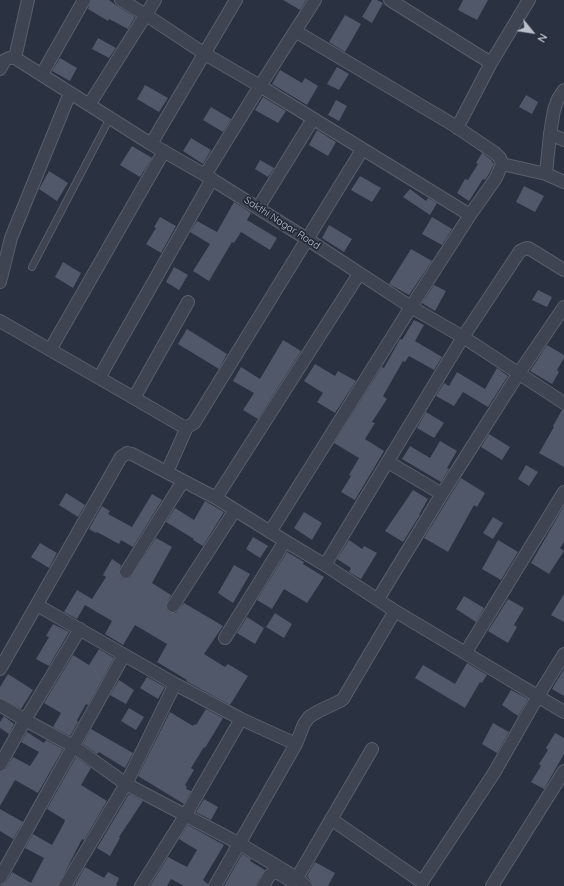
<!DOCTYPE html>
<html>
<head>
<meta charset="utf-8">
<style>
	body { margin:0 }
	#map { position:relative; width:564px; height:886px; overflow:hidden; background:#2a3141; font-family:Quicksand,sans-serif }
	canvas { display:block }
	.north { position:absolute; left:512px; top:12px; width:40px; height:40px; -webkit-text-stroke:3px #232937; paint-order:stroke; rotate:120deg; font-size:11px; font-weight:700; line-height:16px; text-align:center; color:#bbc0cb }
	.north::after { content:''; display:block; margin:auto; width:14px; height:18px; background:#bbc0cb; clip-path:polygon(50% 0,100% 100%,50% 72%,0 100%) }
</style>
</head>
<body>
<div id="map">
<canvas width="564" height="886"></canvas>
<div class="north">N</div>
</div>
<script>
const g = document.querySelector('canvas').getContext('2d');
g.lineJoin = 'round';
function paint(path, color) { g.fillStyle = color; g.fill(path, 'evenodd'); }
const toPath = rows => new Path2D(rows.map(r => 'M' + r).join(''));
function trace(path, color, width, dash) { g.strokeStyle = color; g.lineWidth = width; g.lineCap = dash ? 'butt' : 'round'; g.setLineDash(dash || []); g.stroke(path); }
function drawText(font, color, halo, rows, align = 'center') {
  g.font = font + ' Quicksand,sans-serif'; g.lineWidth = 3.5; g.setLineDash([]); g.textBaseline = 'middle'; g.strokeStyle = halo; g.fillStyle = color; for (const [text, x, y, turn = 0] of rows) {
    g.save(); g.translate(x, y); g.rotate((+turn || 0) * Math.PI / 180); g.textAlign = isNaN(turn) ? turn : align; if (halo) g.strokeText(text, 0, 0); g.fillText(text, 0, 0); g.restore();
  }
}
paint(toPath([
	[91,0,109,0,117,6,135,17,128,29,109,19,108,21,88,9],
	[283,0,306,0,300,10],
	[372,0,377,0,383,3,372,23,362,17],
	[463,0,488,0,477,20,458,10],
	[345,15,361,24,345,52,329,42],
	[98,38,116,48,109,58,92,49],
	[60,58,77,68,70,81,52,71],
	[337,67,349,74,339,90,327,84],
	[280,70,302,83,305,78,318,86,307,105,272,84],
	[145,85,168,98,159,112,137,99],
	[526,95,538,102,532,114,519,107],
	[263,97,286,111,278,123,255,110],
	[336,100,347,106,339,121,328,115],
	[211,107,231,119,223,132,203,120],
	[317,130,336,142,328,156,309,145],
	[191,138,211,150,203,164,183,151],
	[132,146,152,158,140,177,120,165],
	[482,153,490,159,494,164,489,174,485,180,483,179,469,201,457,193,465,179,468,180,478,164,476,163],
	[260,160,274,168,268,177,255,169],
	[49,171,68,183,57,201,39,189],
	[360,176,381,188,372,202,351,190],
	[524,186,544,196,535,212,516,202],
	[410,189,426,201,428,198,437,203,430,215,403,197],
	[234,202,251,213,247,220,277,238,270,250,241,232,234,243,232,242,209,281,193,271,210,244,190,232,197,221,217,232],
	[160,217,176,226,161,253,146,244,156,228,154,227],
	[432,217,452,229,442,245,422,234],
	[329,225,352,239,344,252,322,238],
	[411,249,432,261,409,295,389,284],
	[63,262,81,273,73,288,55,277],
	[174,267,188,275,179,290,166,282],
	[434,285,446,291,435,311,422,303],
	[538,290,552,297,547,307,532,300],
	[414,320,424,325,415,341,442,357,434,370,409,356,405,362,403,361,383,396,387,399,372,422,375,423,365,439,384,451,355,500,341,492,351,476,349,475,359,458,334,443,382,367,384,368,400,339,402,340],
	[187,329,227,354,219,369,178,344],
	[283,340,301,351,258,419,243,410,254,393,233,381,241,367,260,379],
	[547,345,564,355,564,358,557,370,559,372,552,384,530,371],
	[315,364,335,376,338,371,356,381,335,413,317,402,323,393,304,381],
	[497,368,508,376,488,407,463,392,454,406,436,396,444,383,449,386,457,372,485,389],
	[562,410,564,410,564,467,539,453,554,427,553,426],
	[426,412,444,423,434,438,417,428],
	[489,434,510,447,502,460,481,447],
	[440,441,457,451,447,468,449,469,441,482,402,459,410,446,430,458],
	[526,465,538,472,529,486,518,479],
	[461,478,485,493,477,507,474,505,448,552,424,538],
	[413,490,428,499,419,515,420,515,403,542,385,531],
	[66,493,85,505,78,517,59,505],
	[152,494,162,500,133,547,121,540,119,544,97,532,96,533,89,529,102,506,110,511,108,514,132,527],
	[205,501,224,512,203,546,193,540,194,539,166,522,175,508,194,520],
	[564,506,564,542,560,548,564,551,549,574,531,563],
	[304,512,322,523,312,540,294,528],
	[493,517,503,523,493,539,483,533],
	[253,537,268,546,260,558,246,549],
	[156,538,172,547,152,583,171,595,166,605,167,610,169,612,176,613,184,603,223,626,204,654,225,667,228,664,248,676,230,705,186,681,187,680,157,662,167,644,135,625,123,645,105,634,112,621,85,605,77,619,64,612,77,590,92,599,106,577,103,575,112,559,121,565,119,572,122,578,126,579,130,578],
	[349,540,362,549,364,546,377,553,361,579,349,572,351,568,337,559],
	[498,540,518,552,501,580,482,569],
	[40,543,57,553,49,568,31,557],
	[287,552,304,562,303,564,324,577,307,603,284,589,272,609,257,600],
	[234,565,250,574,233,603,218,593],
	[564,594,564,622,551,615],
	[464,596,484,608,476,622,456,609],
	[508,599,524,608,514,625,517,627,508,643,488,631],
	[275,613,292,624,284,638,266,627],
	[247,617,264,628,255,644,237,633],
	[53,624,69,632,49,666,36,659,49,637,46,636],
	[99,649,114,658,88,705,86,704,77,720,78,722,70,736,53,727,61,713,44,703,73,655,89,665],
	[467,663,487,675,482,683,480,682,465,708,415,678,423,665,455,684],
	[564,669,564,696,552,689],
	[8,674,33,690,21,709,0,698,0,687],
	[147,677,165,687,158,699,140,688],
	[119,680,134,690,126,704,110,695],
	[511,690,528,699,518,716,502,705],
	[129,708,144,717,136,730,121,721],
	[206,709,223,718,205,748,204,747,191,768,194,770,185,785,187,787,186,789,191,791,184,804,138,776,170,712,193,726,195,724,196,725],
	[4,716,14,724,9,734,0,728,0,722],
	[493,723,509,732,497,753,482,744],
	[91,729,133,753,125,768,99,752,97,754,83,744],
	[27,732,44,743,46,740,63,749,38,793,15,780,0,806,0,772,6,769,13,757,30,766,39,752,21,742],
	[555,733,564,738,564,754,544,789,531,782,541,766,539,764,548,750,546,748],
	[76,757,91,768,81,785,107,801,84,840,82,839,58,886,0,886,6,882,12,872,31,883,44,858,25,848,33,834,52,845,64,823,65,820,47,809],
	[129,794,143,801,119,837,120,838,110,856,97,848],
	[204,799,218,807,211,820,196,812],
	[0,809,23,822,13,839,0,831],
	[188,825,224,845,203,880,208,884,208,886,184,886,171,879,167,886,150,886,168,857,187,867,197,850,179,839],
	[242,854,251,859,250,861,265,870,257,882,256,886,224,886],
	[315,862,335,873,328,886,313,886,311,881,307,876],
	[85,867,104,878,108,872,119,878,116,885,118,886,74,886]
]), '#51586a');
const lane = toPath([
	[32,267,110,118]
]);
const street = toPath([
	[121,0,146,15,205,54,260,86,470,215],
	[390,0,491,63],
	[15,58,28,0],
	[0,69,5,60,9,58,15,58,151,144,205,175,307,239,411,307,463,337,564,403],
	[42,74,84,0],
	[89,105,155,0],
	[457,128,491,63,529,0],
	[550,134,564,140],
	[151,144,236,0],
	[502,164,546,174,564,182],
	[546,174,550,134,554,110,558,99,564,90],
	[205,175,260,86,315,0],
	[258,208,313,119],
	[0,282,11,238,70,93],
	[0,321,134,398,182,426,187,427,194,423,362,150],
	[50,350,164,151],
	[99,378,212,179],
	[134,398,188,302],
	[388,462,442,494],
	[167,472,187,427],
	[216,498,359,274],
	[270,532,411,307,470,215,496,178,502,164,500,158,495,153,452,124,295,31],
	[325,565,463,337,520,251,527,248,530,249,564,270],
	[126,572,183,481],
	[378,599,442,494,519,373,564,307],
	[37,605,175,684,241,719,296,744,215,886],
	[173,606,235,510],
	[225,638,285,541],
	[466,652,564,492],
	[0,669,121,457,127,453,132,454,216,498,285,541,325,565,395,611,564,712],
	[0,705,25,720,73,746,126,784,240,844,297,878,306,886],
	[296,744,304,724,309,717,319,711,340,701,343,699,395,611],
	[0,765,25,720,80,629],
	[331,819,422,882,494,773,538,696,564,654],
	[0,878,124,655],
	[65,886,126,784,175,684],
	[141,886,185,816,241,719],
	[263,886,269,876,273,873,278,873,290,880,294,880,297,878,372,749],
	[492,886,564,771]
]);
trace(lane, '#595f6c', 8);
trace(street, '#595f6c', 14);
trace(lane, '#3e4451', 6);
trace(street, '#3e4451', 12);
drawText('10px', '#bbc0cb', '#232937', [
	["Sakthi Nagar Road",282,223,33]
]);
</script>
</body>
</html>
